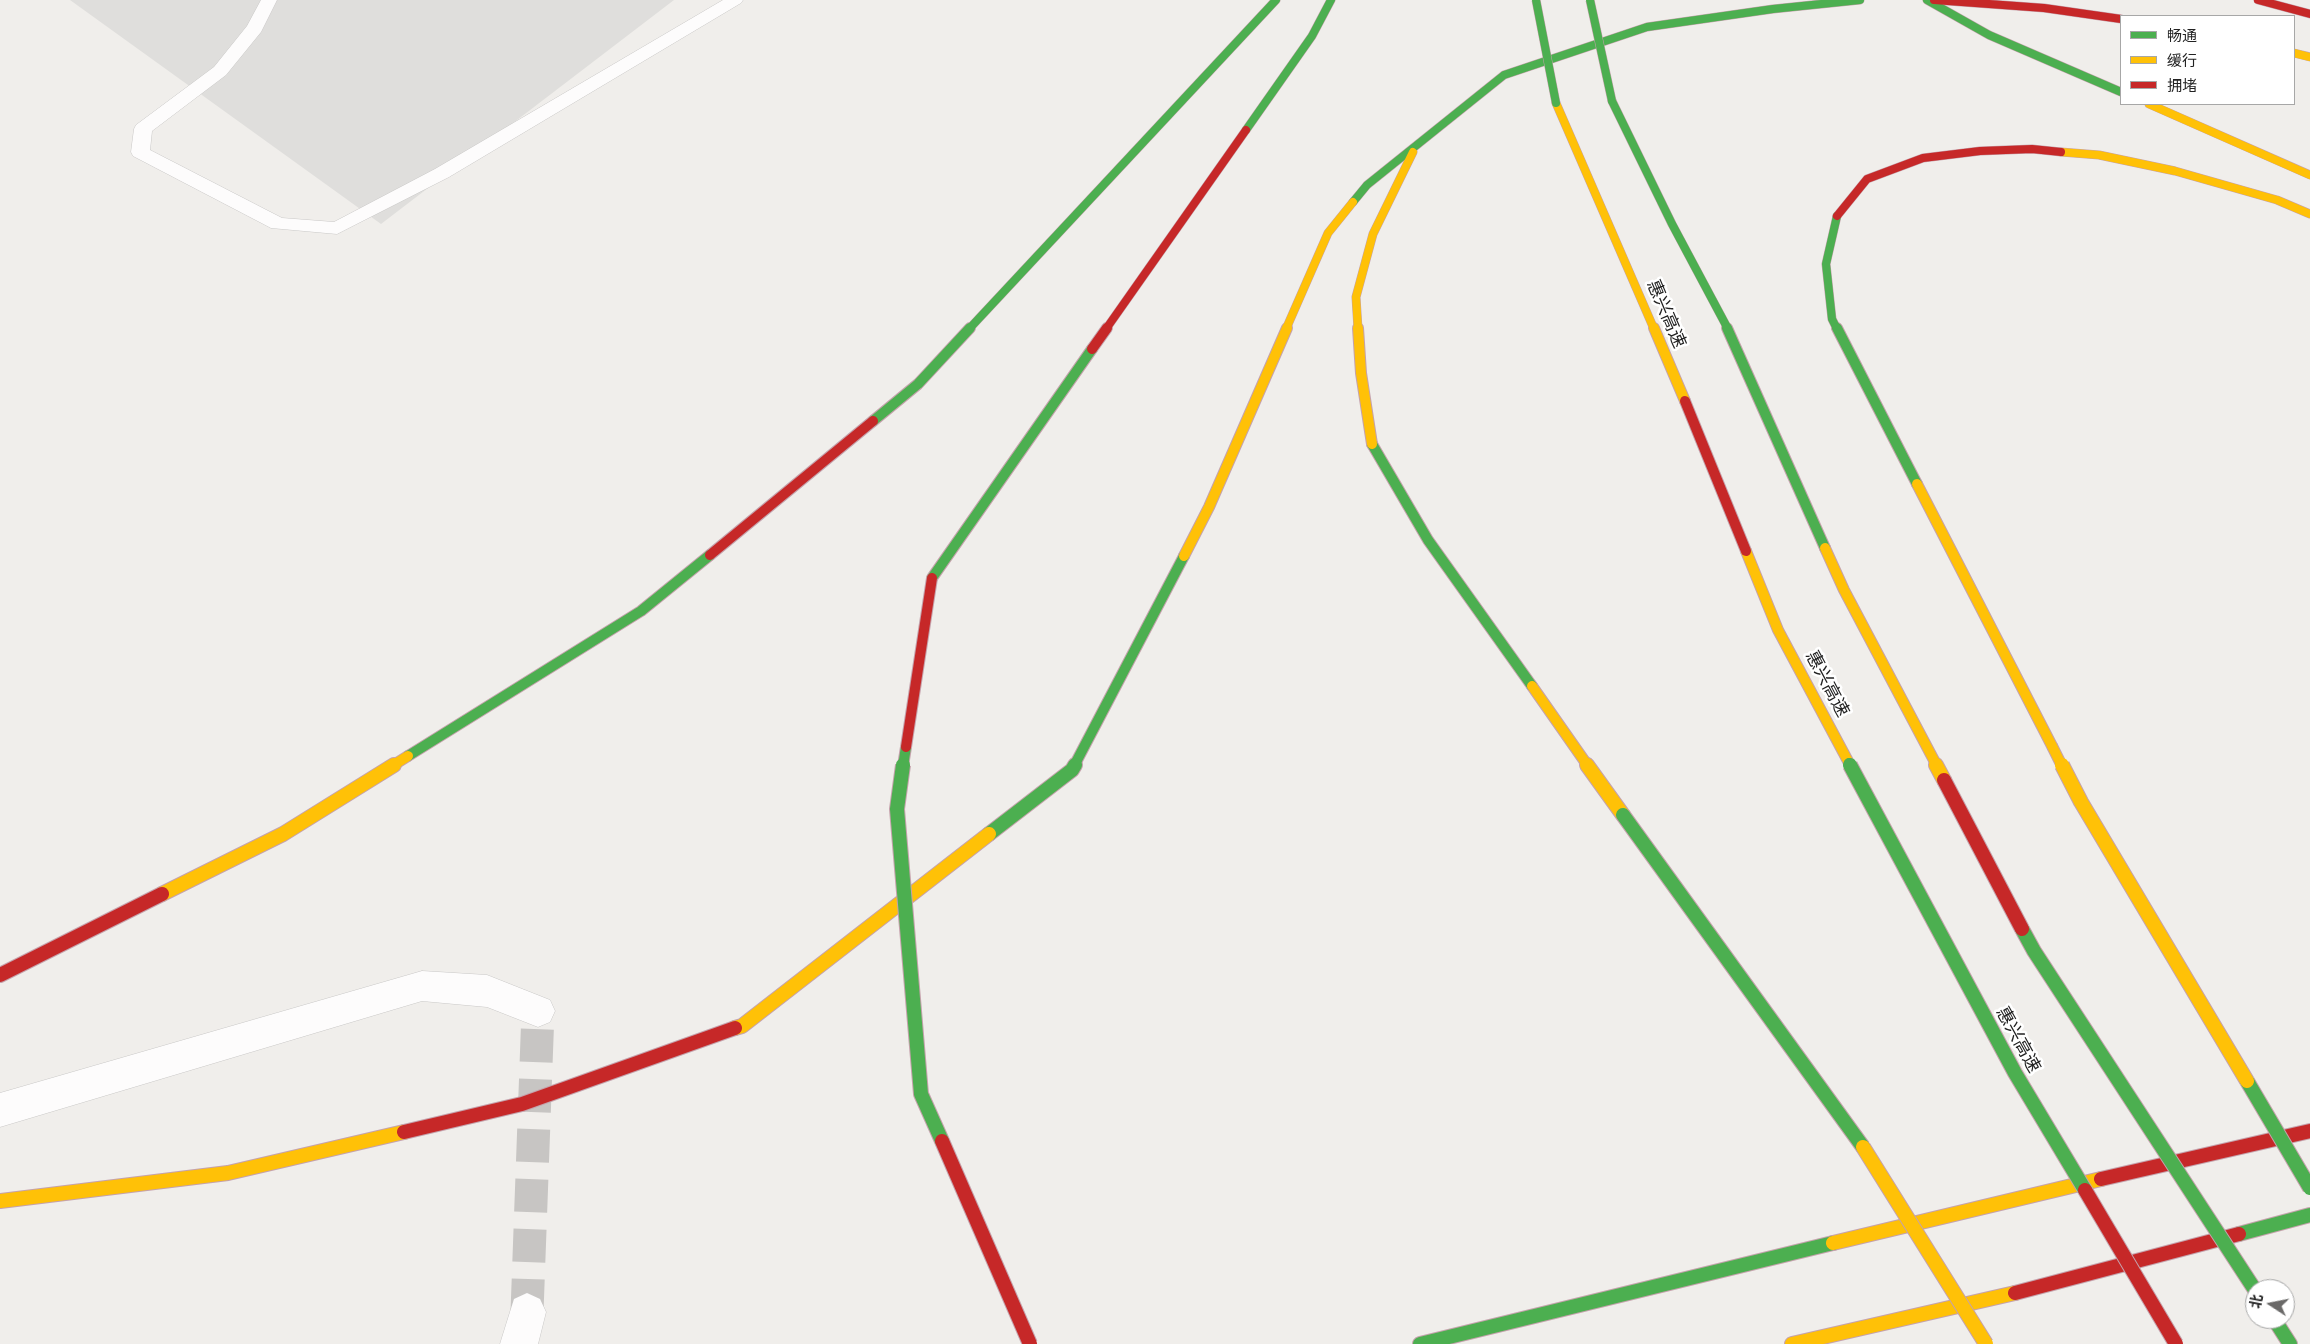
<!DOCTYPE html>
<html>
<head>
<meta charset="utf-8">
<style>
	body { margin:0 }
	#map { position:relative; width:2310px; height:1344px; overflow:hidden; background:#f0eeeb; font-family:"Work Sans","Noto Sans SC",sans-serif }
	canvas { display:block }
	.legend { position:absolute; left:2120px; top:15px; width:175px; height:90px; box-sizing:border-box; background:#fff; border:1px solid #a7a7a7; margin:0; padding:6px 9px; list-style:none; font-size:15px; color:#222 }
	.legend li { display:flex; align-items:center; gap:10px; height:25px }
	.legend b { width:25px; border:1px solid #a7a7a7 }
	.north { position:absolute; left:2245px; top:1279px; width:50px; height:50px; box-sizing:border-box; background:#fff; border:1px solid #a7a7a7; border-radius:50%; rotate:281deg; font-size:14px; font-weight:700; line-height:20px; text-align:center; color:#222 }
	.north::after { content:''; display:block; margin:auto; width:18px; height:22px; background:#6a6968; clip-path:polygon(50% 0,100% 100%,50% 72%,0 100%) }
</style>
</head>
<body>
<div id="map">
<canvas width="2310" height="1344"></canvas>
<ul class="legend">
<li><b style="height:6px;background:#4caf50"></b>畅通</li>
<li><b style="height:6px;background:#ffc107"></b>缓行</li>
<li><b style="height:6px;background:#c62828"></b>拥堵</li>
</ul>
<div class="north">北</div>
</div>
<script>
const g = document.querySelector('canvas').getContext('2d');
g.lineJoin = 'round';
function paint(path, color) { g.fillStyle = color; g.fill(path, 'evenodd'); }
const toPath = rows => new Path2D(rows.map(r => 'M' + r).join(''));
function trace(path, color, width, dash) { g.strokeStyle = color; g.lineWidth = width; g.lineCap = dash ? 'butt' : 'round'; g.setLineDash(dash || []); g.stroke(path); }
function drawText(font, color, halo, rows, align = 'center') {
  g.font = font + ' "Work Sans","Noto Sans SC",sans-serif'; g.lineWidth = 5; g.setLineDash([]); g.textBaseline = 'middle'; g.strokeStyle = halo; g.fillStyle = color; for (const [text, x, y, turn = 0] of rows) {
    g.save(); g.translate(x, y); g.rotate((+turn || 0) * Math.PI / 180); g.textAlign = isNaN(turn) ? turn : align; if (halo) g.strokeText(text, 0, 0); g.fillText(text, 0, 0); g.restore();
  }
}
paint(toPath([
	[70,0,674,0,381,224]
]), '#dfdedc');
trace(toPath([
	[527,1312,538,1011]
]), '#c7c5c3', 33, [33, 17]);
const street = toPath([
	[261,0,277,0,261,32,226,75,152,131,150,150,282,218,334,222,435,169,723,0,743,0,741,3,449,177,337,234,271,228,133,156,131,152,134,129,136,125,214,67,247,26,261,0],
	[422,971,487,975,550,1000,555,1011,550,1022,538,1027,487,1007,422,1001,0,1127,0,1093,422,971],
	[527,1293,540,1299,546,1312,538,1344,500,1344,514,1299,527,1293]
]);
const fastFar2 = toPath([
	[1927,0,1989,35,2121,92],
	[1612,101,1672,224,1728,329],
	[1246,130,1312,36,1331,0],
	[1353,202,1367,185,1504,75,1647,27,1773,9,1860,0],
	[1837,216,1826,264,1832,319,1837,329],
	[969,329,1276,0]
]);
const fastFar1 = toPath([
	[1727,328,1825,548],
	[1837,328,1917,484],
	[873,421,918,384,970,328],
	[1372,444,1428,540,1532,686],
	[932,578,1092,349],
	[408,756,641,611,710,555],
	[1074,766,1184,556]
]);
const fast = toPath([
	[989,834,1072,770,1075,765],
	[2239,1234,2310,1215],
	[2274,1319,2290,1344],
	[1420,1344,1833,1243]
]);
const slowFar2 = toPath([
	[2294,53,2310,57],
	[1556,103,1654,329],
	[2149,104,2310,175],
	[2061,152,2099,155,2175,171,2277,200,2310,214],
	[1286,329,1328,233,1353,202],
	[1358,329,1356,297,1373,234,1413,152]
]);
const slowFar1 = toPath([
	[1358,328,1361,373,1372,444],
	[1654,328,1685,401],
	[1917,484,2052,746],
	[1825,548,1844,590,1937,766],
	[1746,551,1778,630,1849,763],
	[1184,556,1209,507,1287,328],
	[1532,686,1588,766],
	[392,766,408,756]
]);
const slow = toPath([
	[1587,765,1623,815],
	[1936,765,1944,780],
	[162,894,283,834,394,765],
	[735,1028,742,1026,989,834],
	[0,1201,228,1173,404,1132],
	[1833,1243,2101,1179],
	[1792,1344,2015,1293]
]);
const jamFar2 = toPath([
	[1934,0,2044,8,2121,19],
	[2258,0,2310,14],
	[1837,216,1867,179,1923,158,1980,151,2032,149,2061,152],
	[1106,329,1246,130]
]);
const jamFar1 = toPath([
	[1092,349,1107,328],
	[1685,401,1746,551],
	[710,555,873,421]
]);
const jam = toPath([
	[0,975,162,894],
	[404,1132,522,1104,735,1028],
	[2101,1179,2310,1131],
	[2015,1293,2239,1234]
]);
trace(street, '#c9c8c7', 1);
trace(fastFar2, '#c5a2ac', 9);
trace(fastFar1, '#c5a2ac', 12);
trace(fast, '#c5a2ac', 16);
trace(slowFar2, '#c5a2ac', 9);
trace(slowFar1, '#c5a2ac', 12);
trace(slow, '#c5a2ac', 16);
trace(jamFar2, '#c5a2ac', 9);
trace(jamFar1, '#c5a2ac', 12);
trace(jam, '#c5a2ac', 16);
paint(street, '#fdfcfc');
trace(fastFar2, '#4caf50', 8);
trace(fastFar1, '#4caf50', 10);
trace(fast, '#4caf50', 14);
trace(slowFar2, '#ffc107', 8);
trace(slowFar1, '#ffc107', 10);
trace(slow, '#ffc107', 14);
trace(jamFar2, '#c62828', 8);
trace(jamFar1, '#c62828', 10);
trace(jam, '#c62828', 14);
const fastBridgeFar2 = toPath([
	[1536,0,1556,103],
	[1590,0,1612,101]
]);
const fastBridgeFar1 = toPath([
	[1849,763,1850,766],
	[903,766,906,747]
]);
const fastBridge = toPath([
	[903,765,897,809,921,1094,942,1141],
	[1850,765,2015,1073,2085,1190],
	[1623,815,1863,1147],
	[2022,929,2034,951,2255,1290],
	[2247,1081,2310,1188]
]);
const slowBridgeFar1 = toPath([
	[2052,746,2062,766]
]);
const slowBridge = toPath([
	[2062,765,2081,802,2247,1081],
	[1863,1147,1986,1344]
]);
const jamBridgeFar1 = toPath([
	[906,747,932,578]
]);
const jamBridge = toPath([
	[1944,780,2022,929],
	[942,1141,1030,1344],
	[2085,1190,2176,1344]
]);
trace(fastBridgeFar2, '#c5a2ac', 9, []);
trace(fastBridgeFar1, '#c5a2ac', 12, []);
trace(fastBridge, '#c5a2ac', 16, []);
trace(slowBridgeFar1, '#c5a2ac', 12, []);
trace(slowBridge, '#c5a2ac', 16, []);
trace(jamBridgeFar1, '#c5a2ac', 12, []);
trace(jamBridge, '#c5a2ac', 16, []);
trace(fastBridgeFar2, '#4caf50', 8);
trace(fastBridgeFar1, '#4caf50', 10);
trace(fastBridge, '#4caf50', 14);
trace(slowBridgeFar1, '#ffc107', 10);
trace(slowBridge, '#ffc107', 14);
trace(jamBridgeFar1, '#c62828', 10);
trace(jamBridge, '#c62828', 14);
drawText('18px', '#222', '#fff', [
	["惠兴高速",1666,314,67],
	["惠兴高速",1827,684,62],
	["惠兴高速",2018,1040,61]
]);
</script>
</body>
</html>
